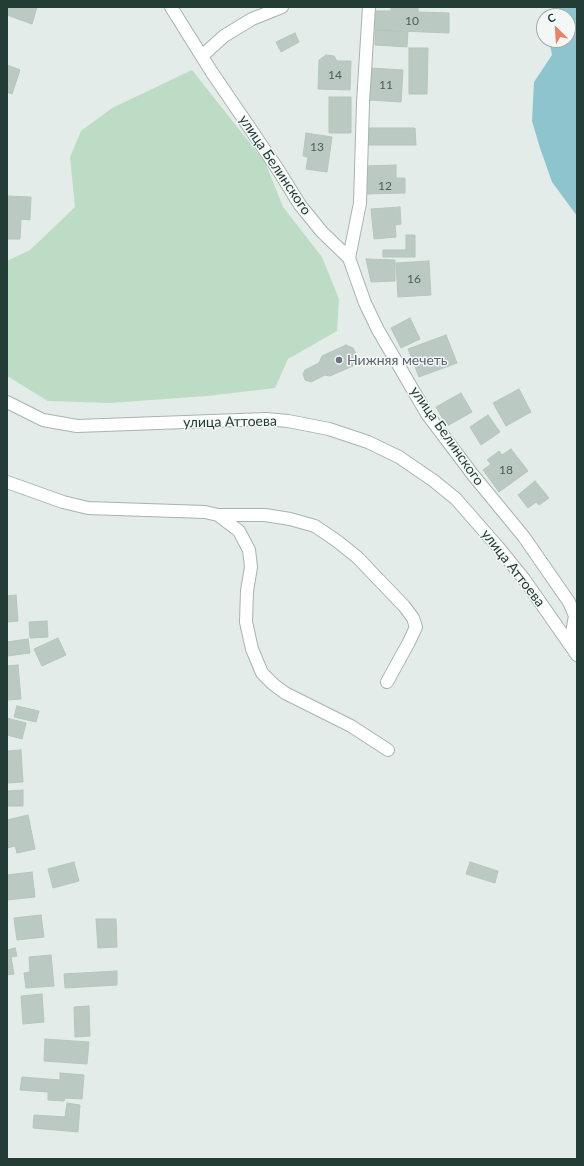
<!DOCTYPE html>
<html>
<head>
<meta charset="utf-8">
<style>
	body { margin:0 }
	#map { position:relative; width:584px; height:1166px; overflow:hidden; background:#e3ece8; font-family:Lato,sans-serif }
	canvas { display:block }
	.frame { position:absolute; inset:0; border:8px solid #233c35; pointer-events:none }
	.north { position:absolute; left:536px; top:8px; width:40px; height:40px; box-sizing:border-box; background:#f3f8f6; border:1px solid #a0ada9; border-radius:50%; rotate:335deg; font-size:11px; font-weight:700; line-height:16px; text-align:center; color:#233c35 }
	.north::after { content:''; display:block; margin:auto; width:14px; height:18px; background:#ea8362; clip-path:polygon(50% 0,100% 100%,50% 72%,0 100%) }
</style>
</head>
<body>
<div id="map">
<canvas width="584" height="1166"></canvas>
<div class="frame"></div>
<div class="north">С</div>
</div>
<script>
const g = document.querySelector('canvas').getContext('2d');
g.lineJoin = 'round';
function paint(path, color) { g.fillStyle = color; g.fill(path, 'evenodd'); }
const toPath = rows => new Path2D(rows.map(r => 'M' + r).join(''));
function trace(path, color, width, dash) { g.strokeStyle = color; g.lineWidth = width; g.lineCap = dash ? 'butt' : 'round'; g.setLineDash(dash || []); g.stroke(path); }
function drawText(font, color, halo, rows, align = 'center') {
  g.font = font + ' Lato,sans-serif'; g.lineWidth = 3; g.setLineDash([]); g.textBaseline = 'middle'; g.strokeStyle = halo; g.fillStyle = color; for (const [text, x, y, turn = 0] of rows) {
    g.save(); g.translate(x, y); g.rotate((+turn || 0) * Math.PI / 180); g.textAlign = isNaN(turn) ? turn : align; if (halo) g.strokeText(text, 0, 0); g.fillText(text, 0, 0); g.restore();
  }
}
paint(toPath([
	[192,70,265,162,283,207,322,257,339,299,337,331,288,359,275,388,207,396,110,403,48,401,7,376,7,261,30,250,75,207,70,157,81,131,112,108]
]), '#bddcc5');
paint(toPath([
	[553,7,577,7,577,216,552,182,540,148,532,121,534,82,552,55,549,40,568,40,568,16,551,16]
]), '#8ec4ce');
const building = toPath([
	[7,7,37,7,32,24,7,15,7,7],
	[391,7,418,7,418,12,449,13,449,33,375,30,376,11,391,11,391,7],
	[375,30,408,31,407,47,375,45,375,30],
	[295,33,299,42,281,52,276,42,295,33],
	[409,48,428,48,427,94,409,94,409,48],
	[326,55,334,56,337,61,351,61,350,90,318,89,319,60,326,55],
	[7,65,20,70,12,94,7,92,7,65],
	[371,68,403,70,401,102,369,100,371,68],
	[329,97,351,97,351,133,329,133,329,97],
	[364,128,415,128,416,145,364,145,364,128],
	[306,133,332,137,327,172,306,169,308,157,303,156,306,133],
	[396,165,396,178,405,178,405,193,366,194,366,166,396,165],
	[7,196,31,197,30,220,21,219,20,239,7,239,7,196],
	[400,207,401,224,395,225,396,237,374,239,371,209,400,207],
	[406,235,415,235,415,257,383,257,383,250,406,250,406,235],
	[366,259,395,260,395,281,371,282,366,259],
	[429,261,431,295,398,297,396,263,429,261],
	[410,318,420,339,401,348,391,328,410,318],
	[446,335,457,363,419,377,408,349,446,335],
	[346,345,353,348,358,358,355,365,330,376,325,375,311,382,305,380,303,374,305,370,319,363,322,356,346,345],
	[519,389,531,412,506,426,493,403,519,389],
	[461,393,472,412,447,426,436,407,461,393],
	[488,415,500,432,481,445,470,427,488,415],
	[511,449,528,471,499,492,483,470,491,464,487,460,499,451,502,455,511,449],
	[535,481,549,498,539,505,536,502,528,508,518,495,535,481],
	[16,595,18,621,7,622,7,596,16,595],
	[47,621,48,637,30,638,29,622,47,621],
	[58,638,66,655,42,666,34,649,58,638],
	[28,639,30,653,7,656,7,642,28,639],
	[18,665,21,699,7,700,7,666,18,665],
	[17,706,39,711,36,722,14,717,17,706],
	[7,718,26,723,22,739,7,735,7,718],
	[21,750,23,782,7,783,7,751,21,750],
	[23,790,23,806,7,806,7,791,23,790],
	[28,815,35,849,17,853,15,846,7,848,7,825,8,825,7,820,28,815],
	[74,862,79,881,53,888,48,869,74,862],
	[470,862,498,871,495,883,466,874,470,862],
	[32,872,35,897,7,900,7,875,32,872],
	[41,915,44,937,17,940,14,918,41,915],
	[96,919,116,919,117,947,98,948,96,919],
	[15,948,17,956,11,957,14,974,7,975,7,950,15,948],
	[51,955,54,986,26,988,24,973,30,972,29,957,51,955],
	[117,971,117,985,65,988,64,974,117,971],
	[42,994,44,1022,23,1024,21,996,42,994],
	[89,1006,90,1036,75,1037,74,1007,89,1006],
	[45,1039,89,1042,87,1064,44,1061,45,1039],
	[60,1073,84,1075,82,1099,65,1098,64,1101,48,1100,48,1092,20,1090,22,1077,60,1080,60,1073],
	[67,1103,80,1105,78,1132,33,1128,34,1115,65,1117,67,1103]
]);
paint(building, '#bbc9c3');
trace(building, '#b5c5be', 1);
const minor = toPath([
	[171,7,211,71,277,168,300,205,322,232,349,258,365,303,378,330,427,414,473,475,524,537,569,602,575,616,570,644],
	[202,56,224,36,252,19,282,7],
	[349,258,360,203,363,103,369,7],
	[7,402,43,420,77,426,266,419,288,421,329,429,368,442,399,457,434,481,456,499,498,547,524,579,577,655],
	[7,482,63,502,88,508,205,512,218,515,239,531,249,550,251,567,247,591,246,622,252,649,262,673,273,684,285,693,351,726,388,750],
	[218,515,265,515,290,519,315,526,337,541,357,557,404,606,413,618,416,627,409,642,387,682]
]);
trace(minor, '#a6b4af', 14);
trace(minor, '#fff', 12);
for (const [x, y, r, color] of [
	[339,360,4,"#6b7280"]
]) { const dot = new Path2D(); dot.arc(x, y, r, 0, 2 * Math.PI); g.fillStyle = color; g.fill(dot); trace(dot, '#f3f8f6', 1.5); }
drawText('12px', '#495f58', null, [
	["10",412,21],
	["14",335,75],
	["11",386,85],
	["13",317,147],
	["12",385,186],
	["16",414,279],
	["18",506,470]
]);
drawText('14px', '#233c35', '#f3f8f6', [
	["улица Белинского",275,165,56],
	["улица Аттоева",230,422,-1],
	["улица Белинского",447,436,55],
	["улица Аттоева",513,568,52]
]);
drawText('14px', '#5b616d', '#f3f8f6', [
	["Нижняя мечеть",347,360]
], 'left');
</script>
</body>
</html>
